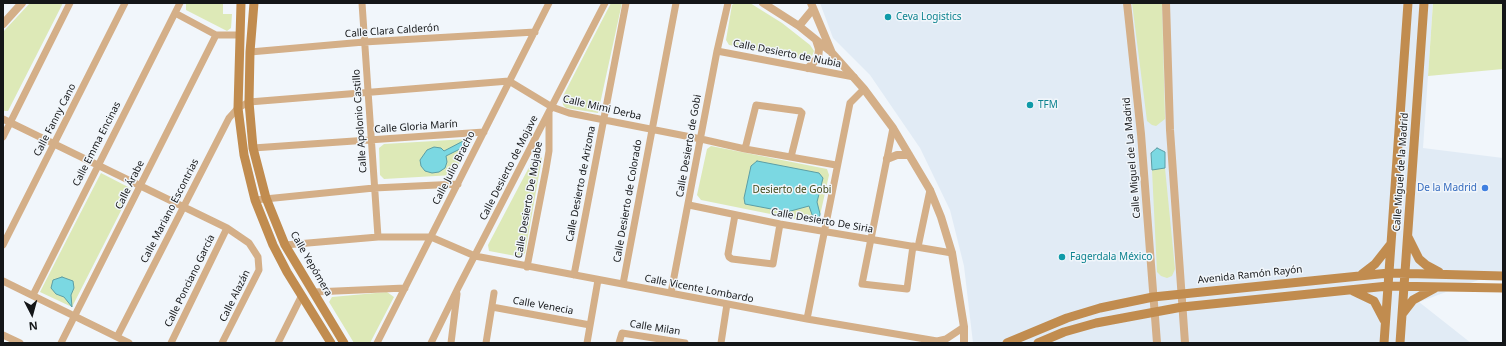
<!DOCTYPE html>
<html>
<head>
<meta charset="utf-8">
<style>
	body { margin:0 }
	#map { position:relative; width:1506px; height:346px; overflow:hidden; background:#f1f6fb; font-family:"Noto Sans",sans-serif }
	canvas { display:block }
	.frame { position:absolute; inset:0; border:4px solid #141618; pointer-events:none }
	.north { position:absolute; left:12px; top:294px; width:40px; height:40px; -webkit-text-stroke:3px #f1f6fb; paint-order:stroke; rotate:174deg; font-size:11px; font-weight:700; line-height:16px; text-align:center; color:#141618 }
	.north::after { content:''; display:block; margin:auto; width:14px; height:18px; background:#141618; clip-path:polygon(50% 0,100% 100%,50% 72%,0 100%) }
</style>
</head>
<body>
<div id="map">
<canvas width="1506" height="346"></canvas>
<div class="frame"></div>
<div class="north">N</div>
</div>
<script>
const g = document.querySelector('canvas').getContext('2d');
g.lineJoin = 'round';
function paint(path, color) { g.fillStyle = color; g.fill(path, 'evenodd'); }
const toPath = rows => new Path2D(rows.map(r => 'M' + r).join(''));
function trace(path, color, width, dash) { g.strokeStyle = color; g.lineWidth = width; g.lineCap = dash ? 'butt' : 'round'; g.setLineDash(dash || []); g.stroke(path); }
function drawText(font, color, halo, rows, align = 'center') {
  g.font = font + ' "Noto Sans",sans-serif'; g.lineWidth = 3; g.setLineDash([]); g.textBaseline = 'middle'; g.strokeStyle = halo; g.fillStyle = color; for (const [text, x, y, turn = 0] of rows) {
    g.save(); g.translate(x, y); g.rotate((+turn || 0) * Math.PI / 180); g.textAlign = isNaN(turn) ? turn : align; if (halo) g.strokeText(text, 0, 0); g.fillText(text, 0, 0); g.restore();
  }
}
paint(toPath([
	[820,3,1433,3,1423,148,1503,158,1503,271,1419,302,1471,343,973,343,964,266,950,210,920,148,870,75,833,38]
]), '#e1ebf5');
paint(toPath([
	[30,3,63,3,8,111,5,111,3,110,3,32],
	[223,3,223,14,232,14,231,28,227,31,186,10,186,3,233,3],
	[611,3,622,3,598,113,566,108,563,105,562,98],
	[735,3,750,3,782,23,810,45,814,51,812,56,805,59,729,45,726,40,732,5],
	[1132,3,1162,3,1165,119,1156,126,1152,125,1147,121],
	[1433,3,1503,3,1503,69,1428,76],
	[467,139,470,144,453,175,384,179,380,175,379,148,384,144],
	[711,146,827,169,829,175,819,220,815,223,701,200,697,195,707,149],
	[536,154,542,158,525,253,521,257,489,251,488,245],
	[1165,168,1175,269,1172,276,1167,278,1161,276,1157,272,1152,170],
	[101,173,132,189,72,307,40,292],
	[387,292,394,297,370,343,354,343,329,302,332,297]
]), '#dde9b7');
const water = toPath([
	[467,139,470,144,446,156,447,162,445,168,439,172,432,173,425,171,421,166,420,160,427,150,434,147,441,148,444,151,467,139],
	[1157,148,1165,152,1165,168,1152,170,1151,153,1157,148],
	[757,161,819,173,823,178,817,202,820,214,819,220,815,223,809,206,787,212,745,204,744,198,751,166,757,161],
	[62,277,73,281,74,288,71,295,72,307,64,297,56,294,51,288,53,280,62,277]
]);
paint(water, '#7bd8e2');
trace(water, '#5c9ea5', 1);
trace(toPath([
	[362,3,378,237],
	[175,13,216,35,240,35],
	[717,51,854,77],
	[250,52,364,42,535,32],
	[3,119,227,228,249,243,258,257,259,270,222,343],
	[893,128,862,284,907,289,913,246],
	[3,137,70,3],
	[253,148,484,132],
	[745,149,756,105,800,111,802,113,791,157],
	[255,200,374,188,458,184],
	[689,205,780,224,952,253],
	[735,215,728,254,729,257,732,259,773,264,780,224],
	[3,245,125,3],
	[285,245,378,237,431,237,475,256,807,319,937,341,946,339,964,327],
	[918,247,930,190],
	[527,267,546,169,549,151,549,113],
	[574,275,626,3],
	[3,281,129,343],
	[623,284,676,3],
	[314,292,405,288],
	[671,293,717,51,728,3],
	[33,295,180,3],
	[492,307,590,325],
	[807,319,850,103,864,89],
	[3,335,20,343],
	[117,337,229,118,238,108,249,102,509,81,552,107,569,113,701,139,745,149,836,165],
	[61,343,216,35],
	[171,343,227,228],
	[278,343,301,297],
	[377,343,549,3],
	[431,343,458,288,605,3],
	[451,343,457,294],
	[486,343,494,293],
	[587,343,598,280],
	[619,343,622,333,685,343],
	[721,343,727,304]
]), '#d4af88', 7);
trace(toPath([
	[763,3,799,26,830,51],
	[811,3,832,53,864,89,893,128,930,190,941,217,952,253,964,327,964,343],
	[1127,3,1141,134,1157,343],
	[1166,3,1170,130,1185,343],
	[3,24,22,3],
	[799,26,813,9],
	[808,68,818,58,819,49,816,40],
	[887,159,897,155,909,155]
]), '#d4af88', 8);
trace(toPath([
	[241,3,238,108,244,155,255,200,273,245,287,272,331,343],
	[254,3,250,52,249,102,253,148,266,198,285,245,344,343],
	[1408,237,1419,259,1426,265,1439,272],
	[1362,274,1375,264,1390,245],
	[1353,291,1374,301,1384,320],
	[1403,313,1413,300,1435,288],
	[1007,343,1067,318,1100,308,1153,297,1389,273,1503,276],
	[1038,343,1064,332,1096,323,1182,307,1388,286,1503,288],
	[1384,343,1408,3],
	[1400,343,1424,3]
]), '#c18c4f', 9);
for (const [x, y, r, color] of [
	[888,17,4,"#0f9aa8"],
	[1030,105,4,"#0f9aa8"],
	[1485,188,4,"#3f7fe0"],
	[1062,257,4,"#0f9aa8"]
]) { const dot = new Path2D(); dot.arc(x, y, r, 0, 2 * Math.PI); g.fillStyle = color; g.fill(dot); trace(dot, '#f1f6fb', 1.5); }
drawText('10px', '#0d838f', '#f1f6fb', [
	["Ceva Logistics",896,17],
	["TFM",1038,105],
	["Fagerdala México",1070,257]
], 'left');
drawText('10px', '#141618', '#f1f6fb', [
	["Calle Clara Calderón",392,31,-4],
	["Calle Desierto de Nubia",787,54,11],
	["Calle Mimi Derba",602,108,13],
	["Calle Fanny Cano",55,120,-63],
	["Calle Apolonio Castillo",360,121,-94],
	["Calle Gloria Marín",416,127,-4],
	["Calle Emma Encinas",97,144,-63],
	["Calle Desierto de Gobi",689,146,-80],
	["Calle Miguel de La Madrid",1132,158,-95],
	["Calle Julio Bracho",454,168,-63],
	["Calle Desierto de Mojave",509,168,-63],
	["Calle Miguel de la Madrid",1401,172,-86],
	["Calle Desierto de Arizona",581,184,-79],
	["Calle Árabe",130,185,-64],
	["Calle Desierto De Mojabe",529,200,-80],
	["Calle Desierto de Colorado",628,201,-80],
	["Calle Mariano Escontrias",170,211,-63],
	["Calle Desierto De Siria",822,221,10],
	["Calle Yepómera",311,264,60],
	["Avenida Ramón Rayón",1250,275,-6],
	["Calle Ponciano García",190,281,-64],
	["Calle Vicente Lombardo",699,289,11],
	["Calle Alazán",235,296,-64],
	["Calle Venecia",543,306,10],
	["Calle Milan",655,328,9]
]);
drawText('10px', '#366cbe', '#f1f6fb', [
	["De la Madrid",1477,188]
], 'right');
drawText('10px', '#444c1c', '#f1f6fb', [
	["Desierto de Gobi",792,190]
]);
</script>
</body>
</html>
